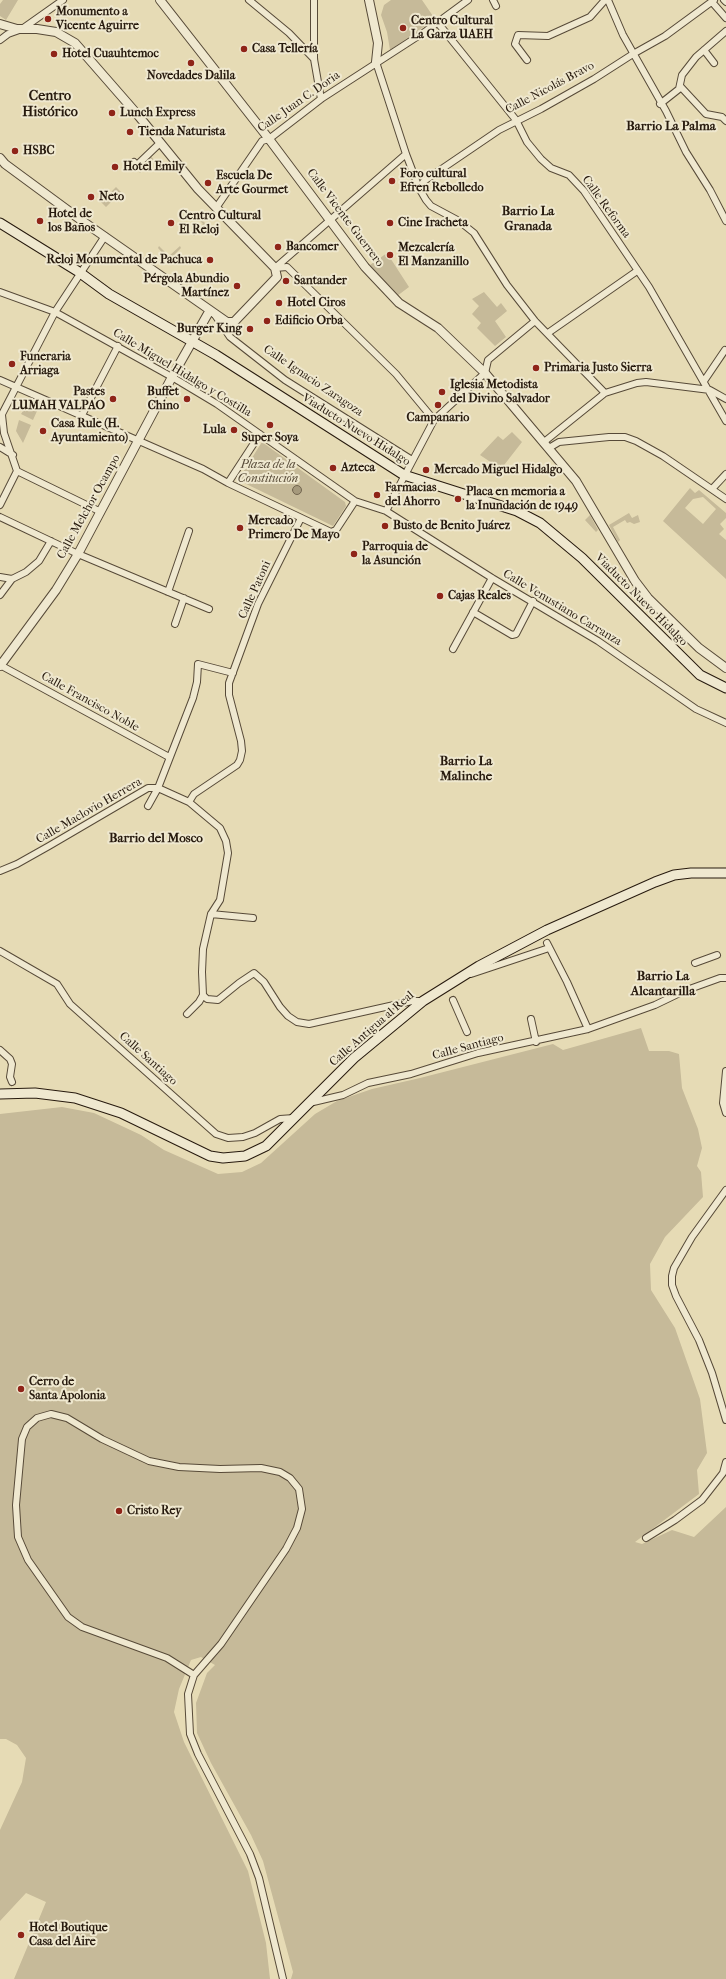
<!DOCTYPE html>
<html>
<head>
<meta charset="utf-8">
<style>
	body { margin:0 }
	canvas { display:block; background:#e6dbb5 }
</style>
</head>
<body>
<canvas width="726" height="1979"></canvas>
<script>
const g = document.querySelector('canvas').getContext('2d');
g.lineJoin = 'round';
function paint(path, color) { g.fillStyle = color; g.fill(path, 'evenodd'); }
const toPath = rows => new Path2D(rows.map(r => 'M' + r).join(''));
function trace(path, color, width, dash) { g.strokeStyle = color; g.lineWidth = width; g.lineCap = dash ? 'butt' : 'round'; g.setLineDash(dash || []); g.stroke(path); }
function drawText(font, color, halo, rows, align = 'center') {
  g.font = font + ' "IM FELL French Canon",serif'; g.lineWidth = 4; g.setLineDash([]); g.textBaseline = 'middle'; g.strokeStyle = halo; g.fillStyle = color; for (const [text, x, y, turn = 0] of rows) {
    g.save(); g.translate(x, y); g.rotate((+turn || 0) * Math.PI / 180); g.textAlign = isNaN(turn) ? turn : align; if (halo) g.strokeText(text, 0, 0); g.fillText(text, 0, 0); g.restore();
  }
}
paint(toPath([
	[3,0,18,0,6,20,0,16,0,4],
	[391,0,422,0,435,19,390,50,387,32,381,15,384,5],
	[150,155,154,160,140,173,136,168],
	[116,187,121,192,106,207,101,202],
	[195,213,206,224,194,236,192,234,203,224,194,214],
	[159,246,169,256,180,246,181,248,169,260,158,248],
	[387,253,409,287,397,296,382,281,370,265],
	[484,292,497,307,501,303,507,311,495,321,506,337,495,346,477,328,481,323,472,314,479,306,472,299],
	[36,401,41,402,33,420,21,414,27,405],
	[19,420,31,425,23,443,16,431],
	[512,432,522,442,501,469,480,455,498,436,503,440],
	[262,442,345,502,346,506,333,526,238,480],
	[690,488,695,493,699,490,726,513,726,518,720,524,724,529,719,534,726,540,726,579,663,521],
	[703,497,716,509,703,524,685,508,693,499],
	[629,513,632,518,638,515,640,522,634,524,630,522,627,523,625,520,613,527,620,540,618,542,609,525],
	[590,515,598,530,596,532,585,520],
	[641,1028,649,1051,669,1051,679,1054,682,1088,698,1129,702,1148,697,1166,701,1172,703,1197,665,1237,650,1264,651,1290,675,1328,700,1399,707,1453,697,1470,699,1494,635,1542,642,1544,672,1530,694,1537,726,1507,726,1979,291,1979,293,1972,263,1861,251,1835,211,1763,197,1733,196,1703,207,1673,215,1665,201,1657,191,1660,179,1689,174,1712,184,1742,248,1871,266,1943,270,1979,14,1979,46,1902,26,1893,0,1921,0,1830,22,1782,26,1758,17,1745,6,1739,0,1739,0,1114,62,1107,94,1113,141,1135,164,1150,218,1174,242,1172,261,1163,315,1114,337,1101,372,1089,420,1078,553,1044,563,1050]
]), '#c6ba99');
const water = toPath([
	'292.5 490a4.5 4.5 0 1 1 9 0a4.5 4.5 0 1 1-9 0Z'
]);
paint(water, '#a5997c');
trace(water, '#736650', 1);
const minor = toPath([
	[249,0,289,33,314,59],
	[314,0,314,59,321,99],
	[493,0,496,6],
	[608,0,623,35,666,111,686,152,710,190,726,221],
	[724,0,726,2],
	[712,2,726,18],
	[438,23,516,120,527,142,541,159,551,168,569,175,584,191,649,287,726,421],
	[0,40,8,34,22,29,63,0],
	[704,50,714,63],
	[527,60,515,44,518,35,548,36,590,17,605,0],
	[376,62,406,154,419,188,426,200,431,206,459,221,474,233,507,285,535,321,605,393],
	[680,86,706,114,722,117,726,121],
	[660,104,679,89,682,75,696,57,726,31],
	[134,162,137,165,160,143],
	[419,188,424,181,499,130,541,109,594,79,633,54,665,36,714,0],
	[216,208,262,141,269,139,321,99,426,31,468,0],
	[275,268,287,267,396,374,434,420],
	[275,268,406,154],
	[0,292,55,312,172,377,217,404,355,501,386,511,492,578,598,641,696,709,726,723],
	[215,315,230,337,285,380,412,460],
	[548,333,637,271],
	[0,380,203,469,228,483,331,532,336,530,355,501],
	[704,381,725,350],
	[2,415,4,433,17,471,101,512],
	[82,415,118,346],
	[0,418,55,312,105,236],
	[544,442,605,393,637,383,646,382,710,390,726,399],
	[0,447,13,455],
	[549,448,559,442,609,437,625,437,636,441,663,456,726,499],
	[228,483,260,434],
	[712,489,726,474],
	[0,505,17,471],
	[386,511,434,420,485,373,488,360,535,321],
	[0,517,78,554,209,609],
	[0,577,12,579],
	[168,592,189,531],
	[0,595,12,579,26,572,39,561,51,541],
	[473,612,512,635,516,634,533,601],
	[175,624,184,598],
	[453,649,492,578],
	[0,665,169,757],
	[189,802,194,794,237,765,240,760,242,751,241,741,229,695,229,683,258,604,301,518],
	[148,806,158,788,193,698,197,682,198,664,233,673],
	[0,871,17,864,49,846,148,788,158,788,189,802,220,828,226,841,228,853,220,900,211,914,203,949,202,972,203,995],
	[211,914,253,918],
	[547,943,567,982,588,1029],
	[0,951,57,984,70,1004,216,1134,228,1138,243,1137,255,1133,280,1119,294,1118],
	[695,963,717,955],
	[471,974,549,948],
	[203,995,207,999,218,1000,239,983,254,973,264,982,280,1007,288,1016,297,1022,309,1024,412,1001,423,1001],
	[453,1000,467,1032],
	[187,1014,199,1002,203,995],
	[531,1019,536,1042],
	[0,1050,10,1059,12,1064,10,1077,12,1082],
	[726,1071,723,1103,726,1113],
	[309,1103,343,1095,368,1083,411,1074,478,1053,588,1029,655,1005,684,991,720,978,726,978],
	[726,1190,692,1237,674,1268,672,1276,672,1285,676,1296,699,1340,712,1373,726,1420],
	[646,1538,675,1520,702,1500,723,1473,726,1462],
	[194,1675,167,1658,82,1627,68,1617,28,1560,18,1537,16,1505,22,1439,27,1427,37,1418,51,1414,67,1418,102,1439,149,1461,179,1467,220,1469,261,1468,280,1472,290,1478,299,1489,302,1509,297,1528,286,1549,221,1644,194,1675,188,1694,190,1734,198,1754,250,1854,259,1878,283,1979]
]);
const tertiary = toPath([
	[160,0,269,139,365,267,399,303,438,328,485,373,576,481,635,581,648,598,699,648,726,668],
	[369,0,378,43,376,62],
	[0,24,17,29,37,29,56,32,75,43,137,114,198,189,275,268,277,277,234,322,227,322,81,220,5,164,0,158],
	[0,666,56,590,78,554,172,377,210,310]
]);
const secondary = toPath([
	[0,223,79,272,109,294,216,355,404,475,517,511,540,523,582,558,700,675,726,688],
	[0,1094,35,1093,75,1098,121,1113,210,1156,223,1158,245,1156,266,1146,354,1058,423,1001,479,966,547,930,655,882,674,875,691,873,726,873]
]);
trace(minor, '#574a38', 8);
trace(tertiary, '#574a38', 10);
trace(secondary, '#271a0e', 11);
trace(minor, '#efe8cf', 6);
trace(tertiary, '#efe8cf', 8);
trace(secondary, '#efe8cf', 9);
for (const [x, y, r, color] of [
	[48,19,4,"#8f2418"],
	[403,28,4,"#8f2418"],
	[244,49,4,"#8f2418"],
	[54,54,4,"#8f2418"],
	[191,63,4,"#8f2418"],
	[112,113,4,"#8f2418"],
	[130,132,4,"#8f2418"],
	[15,151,4,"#8f2418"],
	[115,167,4,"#8f2418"],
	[392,181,4,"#8f2418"],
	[208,183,4,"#8f2418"],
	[91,197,4,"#8f2418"],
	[40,221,4,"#8f2418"],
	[171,223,4,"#8f2418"],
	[390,223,4,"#8f2418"],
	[278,247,4,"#8f2418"],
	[390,255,4,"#8f2418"],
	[210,260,4,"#8f2418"],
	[286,281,4,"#8f2418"],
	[237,286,4,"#8f2418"],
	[279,303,4,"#8f2418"],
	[267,321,4,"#8f2418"],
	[250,329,4,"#8f2418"],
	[12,364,4,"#8f2418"],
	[536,368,4,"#8f2418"],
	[442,392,4,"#8f2418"],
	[113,399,4,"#8f2418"],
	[187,399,4,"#8f2418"],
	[438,405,4,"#8f2418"],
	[270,425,4,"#8f2418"],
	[234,430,4,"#8f2418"],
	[43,431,4,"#8f2418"],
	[333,468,4,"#8f2418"],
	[426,470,4,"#8f2418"],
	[377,495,4,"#8f2418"],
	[458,499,4,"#8f2418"],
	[385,526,4,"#8f2418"],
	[240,528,4,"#8f2418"],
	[354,554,4,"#8f2418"],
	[440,596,4,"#8f2418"],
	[21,1389,4,"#8f2418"],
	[119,1511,4,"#8f2418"],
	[21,1935,4,"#8f2418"]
]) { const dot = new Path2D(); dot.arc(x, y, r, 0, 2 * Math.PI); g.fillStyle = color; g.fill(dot); trace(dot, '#efe8cf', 1.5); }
drawText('bold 12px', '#271a0e', '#efe8cf', [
	["Monumento a",56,12],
	["Vicente Aguirre",56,26],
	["Centro Cultural",411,21],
	["La Garza UAEH",411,35],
	["Casa Tellería",252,49],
	["Hotel Cuauhtemoc",62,54],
	["Novedades Dalila",191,76,"center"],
	["Lunch Express",120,113],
	["Tienda Naturista",138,132],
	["HSBC",23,151],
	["Hotel Emily",123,167],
	["Foro cultural",400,174],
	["Efren Rebolledo",400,188],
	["Escuela De",216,176],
	["Arte Gourmet",216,190],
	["Neto",99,197],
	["Hotel de",48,214],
	["los Baños",48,228],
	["Centro Cultural",179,216],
	["El Reloj",179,230],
	["Cine Iracheta",398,223],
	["Bancomer",286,247],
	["Mezcalería",398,248],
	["El Manzanillo",398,262],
	["Reloj Monumental de Pachuca",202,260,"right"],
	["Pérgola Abundio",229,279,"right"],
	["Martínez",229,293,"right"],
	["Santander",294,281],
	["Hotel Ciros",287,303],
	["Edificio Orba",275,321],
	["Burger King",242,329,"right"],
	["Funeraria",20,357],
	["Arriaga",20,371],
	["Primaria Justo Sierra",544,368],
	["Iglesia Metodista",450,385],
	["del Divino Salvador",450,399],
	["Pastes",105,392,"right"],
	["LUMAH VALPAO",105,406,"right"],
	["Buffet",179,392,"right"],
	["Chino",179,406,"right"],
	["Campanario",438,418,"center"],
	["Casa Rule (H.",51,424],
	["Ayuntamiento)",51,438],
	["Lula",226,430,"right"],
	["Super Soya",270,438,"center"],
	["Azteca",341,468],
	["Mercado Miguel Hidalgo",434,470],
	["Farmacias",385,488],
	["del Ahorro",385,502],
	["Placa en memoria a",466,492],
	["la Inundación de 1949",466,506],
	["Mercado",248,521],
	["Primero De Mayo",248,535],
	["Busto de Benito Juárez",393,526],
	["Parroquia de",362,547],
	["la Asunción",362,561],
	["Cajas Reales",448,596],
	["Cerro de",29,1382],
	["Santa Apolonia",29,1396],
	["Cristo Rey",127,1511],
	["Hotel Boutique",29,1928],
	["Casa del Aire",29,1942]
], 'left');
drawText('12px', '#271a0e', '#efe8cf', [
	["Calle Nicolás Bravo",550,88,-28],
	["Calle Juan C. Doria",299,102,-35],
	["Calle Reforma",606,207,54],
	["Calle Vicente Guerrero",345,218,53],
	["Calle Miguel Hidalgo y Costilla",182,373,31],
	["Calle Ignacio Zaragoza",313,381,34],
	["Viaducto Nuevo Hidalgo",356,430,32],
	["Calle Melchor Ocampo",89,507,-61],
	["Calle Patoni",255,590,-66],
	["Viaducto Nuevo Hidalgo",641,600,45],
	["Calle Venustiano Carranza",562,608,31],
	["Calle Francisco Noble",90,702,29],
	["Calle Maclovio Herrera",89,811,-30],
	["Calle Antigua al Real",372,1029,-41],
	["Calle Santiago",468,1047,-15],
	["Calle Santiago",148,1059,42]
]);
drawText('italic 12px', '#574a38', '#efe8cf', [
	["Plaza de la",268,465],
	["Constitución",268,479]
]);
drawText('bold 13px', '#271a0e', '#efe8cf', [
	["Barrio La Palma",671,127],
	["Barrio La",528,212],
	["Granada",528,227],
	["Barrio La",466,762],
	["Malinche",466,777],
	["Barrio del Mosco",156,839],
	["Barrio La",663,977],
	["Alcantarilla",663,992]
]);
drawText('bold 14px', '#271a0e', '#efe8cf', [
	["Centro",50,97],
	["Histórico",50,113]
]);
</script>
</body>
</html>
